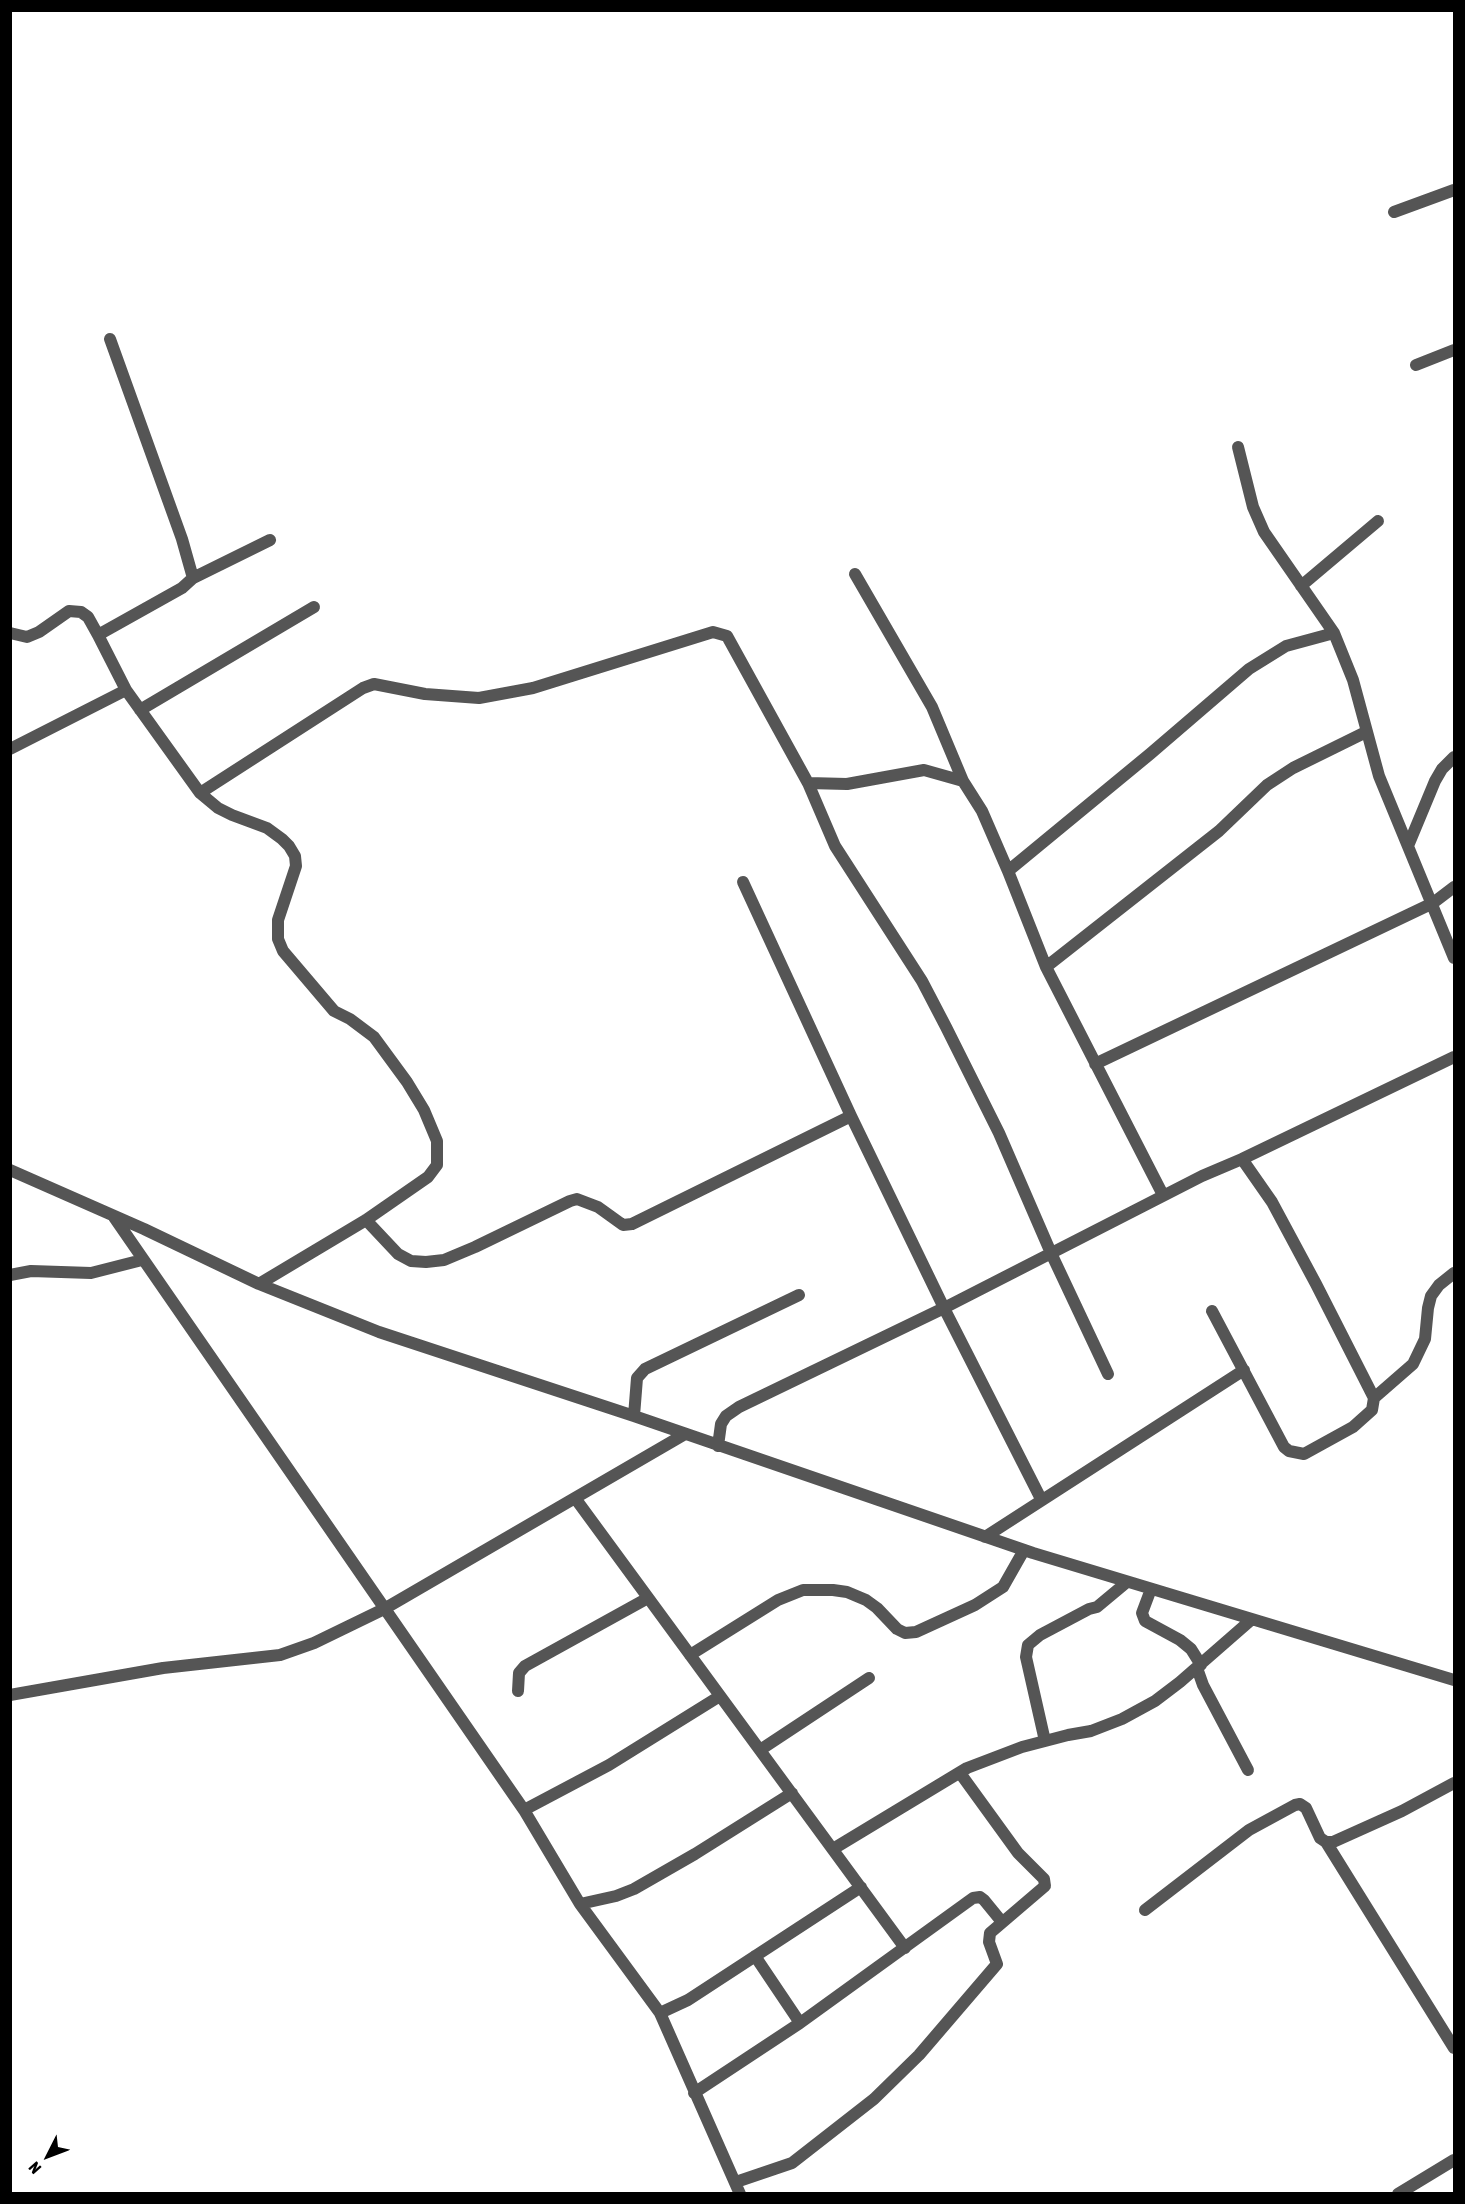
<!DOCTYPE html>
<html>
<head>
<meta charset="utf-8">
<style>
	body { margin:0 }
	#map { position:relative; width:1465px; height:2204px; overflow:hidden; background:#fff; font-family:"Asap Condensed",sans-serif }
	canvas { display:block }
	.frame { position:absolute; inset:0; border:12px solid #000; pointer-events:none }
	.north { position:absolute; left:18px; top:2126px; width:60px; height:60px; -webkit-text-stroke:4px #fff; paint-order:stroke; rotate:228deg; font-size:16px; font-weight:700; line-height:24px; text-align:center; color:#000 }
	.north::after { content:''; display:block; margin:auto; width:21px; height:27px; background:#000; clip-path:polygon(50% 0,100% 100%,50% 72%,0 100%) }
</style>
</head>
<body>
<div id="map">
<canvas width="1465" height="2204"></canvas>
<div class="frame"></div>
<div class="north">N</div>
</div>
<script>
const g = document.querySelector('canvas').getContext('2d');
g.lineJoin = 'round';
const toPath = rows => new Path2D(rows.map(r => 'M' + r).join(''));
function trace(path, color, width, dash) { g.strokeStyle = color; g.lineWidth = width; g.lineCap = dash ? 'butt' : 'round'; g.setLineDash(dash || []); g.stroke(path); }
trace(toPath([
	[1394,212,1454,190],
	[1416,365,1454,350],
	[1238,447,1253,507,1264,532,1334,633,1353,680,1379,776,1454,958],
	[855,574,932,707,963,781,982,811,1008,871,1046,967,1163,1195],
	[193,578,270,540],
	[1301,586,1378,521],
	[10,633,27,637,39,632,69,611,81,612,88,617,98,635,126,690,200,793,218,808,232,815,267,828,282,839,289,846,295,856,296,866,278,920,278,939,283,951,334,1011,350,1019,374,1037,407,1082,424,1110,437,1141,437,1165,428,1177,366,1220,259,1284],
	[98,635,182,588,193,578,182,539,110,339],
	[140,710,314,607],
	[10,749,126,690],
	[808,783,847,784,924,770,963,781],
	[200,793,363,688,374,684,425,694,479,698,533,688,713,632,727,636,808,783,835,846,922,981,946,1027,999,1133,1051,1253,1108,1374],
	[1408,846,1435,781,1442,769,1454,757],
	[1008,871,1150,754,1249,669,1286,646,1334,633],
	[743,882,851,1116,944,1308,1041,1499],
	[1046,967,1219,831,1267,785,1293,768,1366,732],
	[1095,1064,1433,903,1454,887],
	[10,1170,144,1229,259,1284,379,1332,634,1416,1033,1553,1454,1680],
	[114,1217,524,1810,580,1904,660,2013,740,2194],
	[366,1220,398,1254,411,1261,426,1262,444,1260,475,1247,570,1201,577,1199,598,1207,623,1225,632,1224,851,1116],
	[10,1275,31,1271,91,1273,142,1260],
	[1212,1311,1284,1447,1289,1451,1304,1454,1353,1427,1372,1410,1374,1398,1316,1284,1272,1202,1242,1159],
	[1374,1398,1413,1364,1425,1339,1428,1308,1431,1296,1439,1285,1454,1273],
	[634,1416,637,1378,645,1369,799,1295],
	[718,1446,721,1424,726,1416,739,1407,944,1308,1202,1176,1242,1159,1454,1057],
	[575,1498,905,1948],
	[985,1537,1244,1370],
	[1151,1589,1142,1613,1145,1621,1180,1640,1191,1649,1201,1665],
	[690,1655,778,1600,803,1590,833,1590,847,1592,866,1600,877,1608,897,1629,905,1633,916,1632,975,1605,1003,1587,1024,1550],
	[1197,1668,1203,1685,1248,1770],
	[518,1691,519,1673,525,1666,648,1598],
	[10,1695,163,1668,280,1655,314,1643,384,1609,685,1434],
	[1045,1741,1026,1657,1028,1645,1040,1635,1089,1609,1097,1607,1127,1582],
	[760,1750,869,1678],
	[524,1810,609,1765,720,1696],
	[1326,1842,1454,2048],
	[833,1849,967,1768,1022,1747,1068,1735,1091,1731,1122,1719,1155,1701,1180,1682,1251,1620],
	[580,1904,616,1896,634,1889,695,1854,792,1793],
	[1145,1910,1249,1830,1295,1805,1300,1804,1306,1808,1320,1838,1326,1842,1333,1842,1402,1811,1454,1783],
	[755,1956,800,2023],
	[660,2013,688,2000,861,1887],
	[694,2093,800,2023,973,1898,980,1897,984,1900,1002,1922],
	[736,2182,792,2163,874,2099,919,2055,997,1964,989,1942,990,1933,1045,1886,1044,1879,1018,1853,960,1773],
	[1398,2194,1454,2160]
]), '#555', 12);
</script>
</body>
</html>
